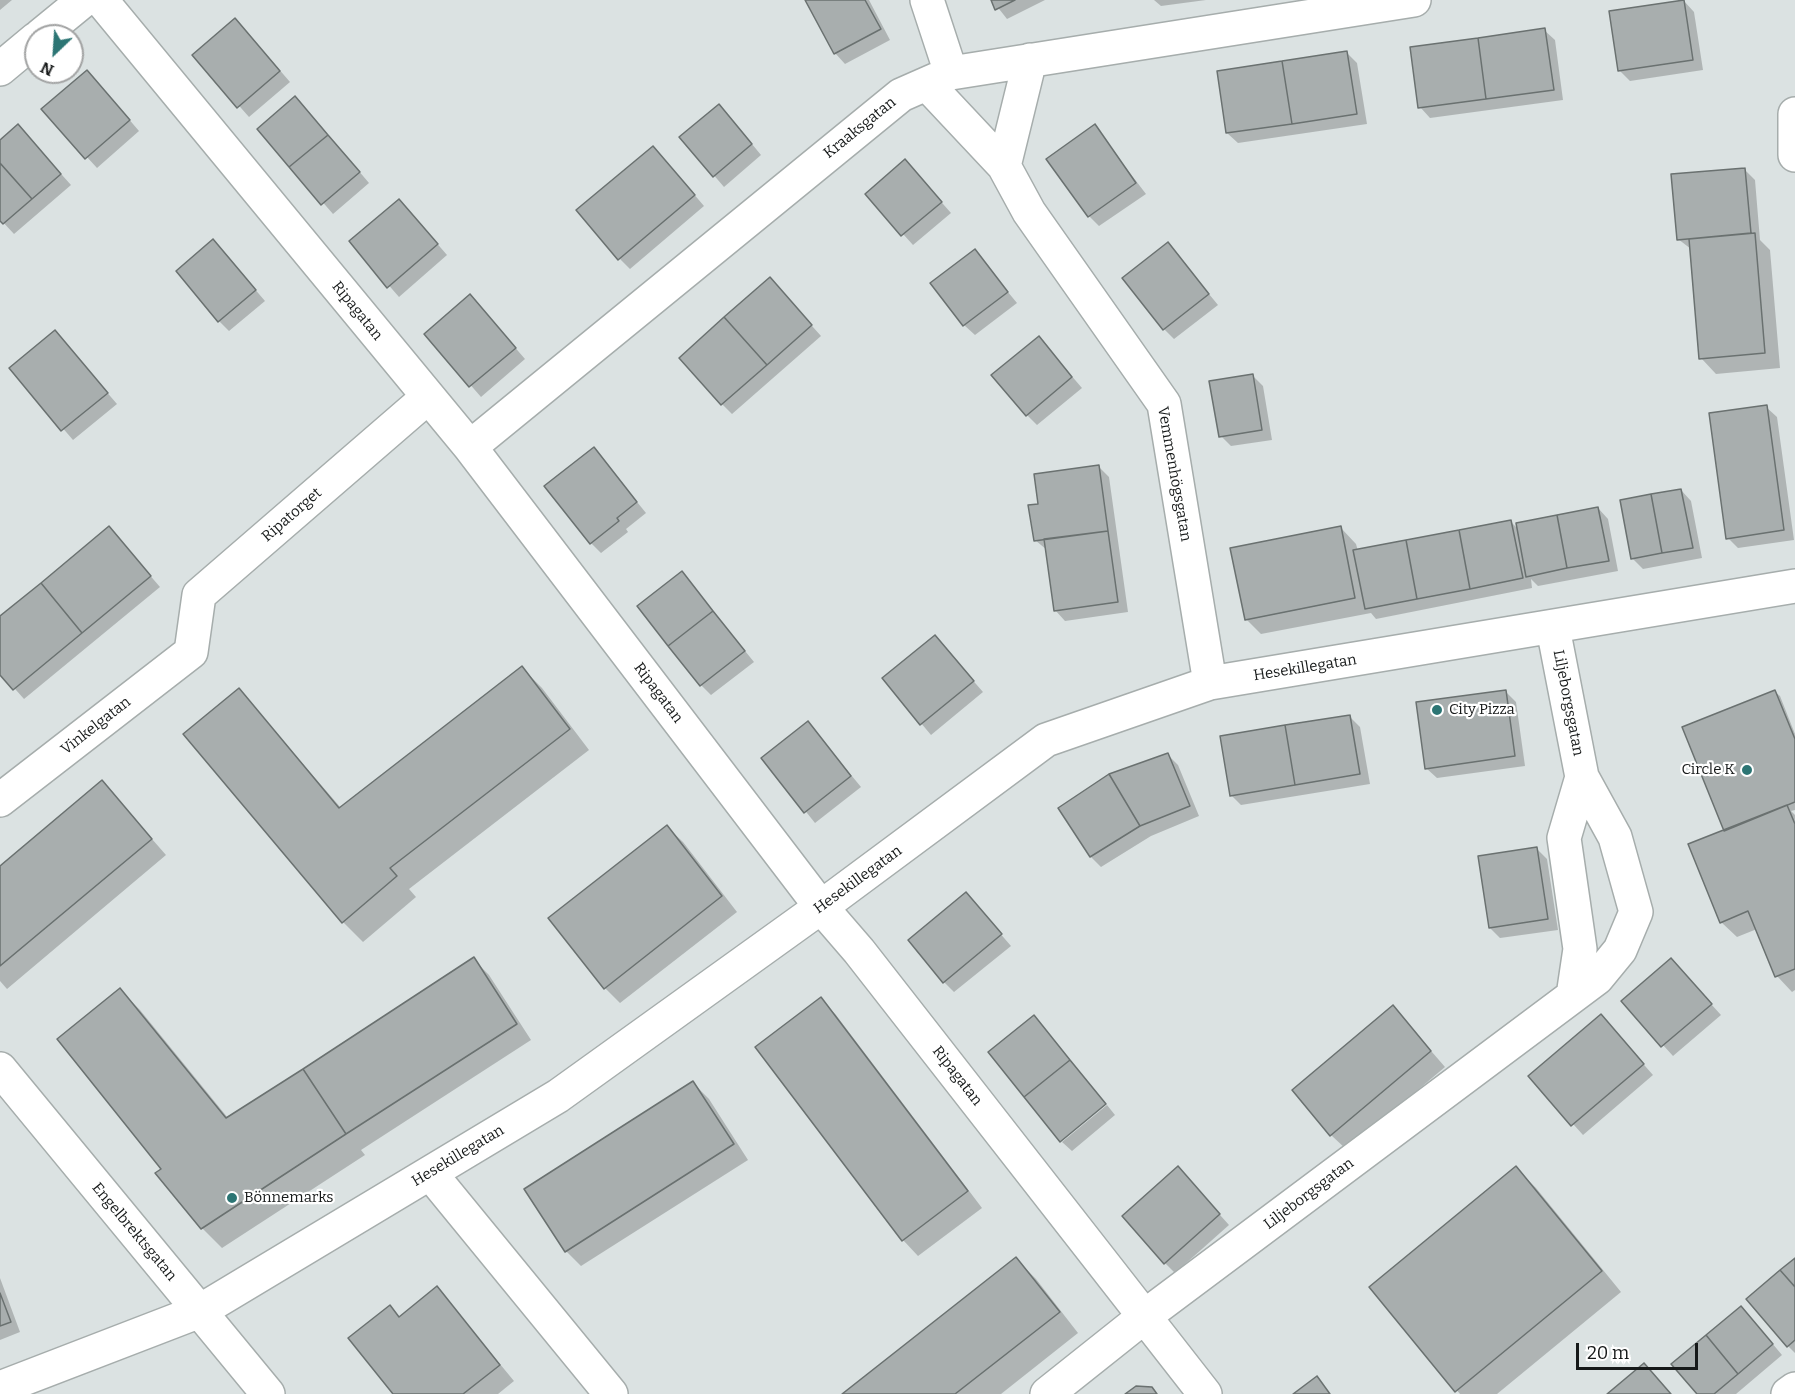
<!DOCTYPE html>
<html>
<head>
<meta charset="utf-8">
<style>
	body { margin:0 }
	#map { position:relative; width:1795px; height:1394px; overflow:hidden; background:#dbe2e2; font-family:Bitter,serif }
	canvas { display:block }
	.north { position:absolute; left:24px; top:24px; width:60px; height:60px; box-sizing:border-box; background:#fff; border:2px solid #a2a3a3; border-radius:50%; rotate:205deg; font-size:16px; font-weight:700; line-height:24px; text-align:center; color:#161919 }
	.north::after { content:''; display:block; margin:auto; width:21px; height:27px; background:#2c7574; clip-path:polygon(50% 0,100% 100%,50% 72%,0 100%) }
	.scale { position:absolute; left:1576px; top:1343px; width:122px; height:27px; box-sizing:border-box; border:3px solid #161919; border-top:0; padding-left:8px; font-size:18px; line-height:21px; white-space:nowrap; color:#161919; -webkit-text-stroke:4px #fff; paint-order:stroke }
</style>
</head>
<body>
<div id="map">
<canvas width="1795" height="1394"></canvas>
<div class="north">N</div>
<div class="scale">20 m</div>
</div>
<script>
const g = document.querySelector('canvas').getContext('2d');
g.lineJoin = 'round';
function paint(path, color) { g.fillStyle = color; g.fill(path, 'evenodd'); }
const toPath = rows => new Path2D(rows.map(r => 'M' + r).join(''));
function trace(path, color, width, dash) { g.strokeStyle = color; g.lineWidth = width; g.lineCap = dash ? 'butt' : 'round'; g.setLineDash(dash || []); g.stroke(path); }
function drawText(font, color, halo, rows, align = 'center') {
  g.font = font + ' Bitter,serif'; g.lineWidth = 4.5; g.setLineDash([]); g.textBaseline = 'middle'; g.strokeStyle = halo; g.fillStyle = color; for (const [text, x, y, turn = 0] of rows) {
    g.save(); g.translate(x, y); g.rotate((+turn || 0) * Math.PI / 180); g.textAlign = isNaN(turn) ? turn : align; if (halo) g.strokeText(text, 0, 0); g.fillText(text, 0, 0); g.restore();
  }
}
paint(toPath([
	[0,0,12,0,0,10],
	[807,0,869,0,890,40,845,64,835,53],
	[992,0,1045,0,1007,19],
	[1154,0,1206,0,1161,6],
	[1684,1,1694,12,1703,70,1630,81,1620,71],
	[245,30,290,82,249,117,194,55],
	[1544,30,1555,40,1563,100,1430,118,1420,107],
	[1347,53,1357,63,1367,124,1238,143,1227,133],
	[97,82,139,131,97,168,43,109],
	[306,109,369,183,333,214,259,129],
	[729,116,761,155,724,187,681,137],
	[1094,126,1146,194,1099,226,1089,216],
	[28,137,71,185,14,234,0,219,0,142],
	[663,158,704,206,630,269,620,259],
	[905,161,951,213,913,245,867,194],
	[1744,169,1755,180,1760,240,1770,250,1780,368,1716,374,1701,358,1691,249,1678,239],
	[409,211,447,255,399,297,351,242],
	[1168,244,1218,305,1174,339,1164,329],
	[974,251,1017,303,975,335,964,325],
	[223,252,265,301,229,331,219,321],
	[780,290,821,336,732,414,722,404],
	[480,307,525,359,481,397,426,334],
	[55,332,117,404,73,440,11,368],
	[1039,338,1082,388,1037,425,1027,415],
	[1252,375,1263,386,1272,440,1231,446,1221,436],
	[1766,407,1777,417,1794,540,1738,548,1728,538],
	[594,449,646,513,626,529,628,532,601,553,591,543],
	[1099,467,1109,477,1128,612,1065,621,1055,610,1047,550,1035,540,1040,505],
	[1681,490,1691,501,1702,558,1643,569,1632,558],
	[1598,508,1608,519,1618,571,1538,586,1531,579,1532,588,1376,619,1371,613,1261,634,1246,619,1341,528,1356,544,1358,551,1511,522,1519,530],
	[109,528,160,587,24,699,0,672,0,618],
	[682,573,754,662,711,695,701,685],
	[935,637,983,692,931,735,884,679],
	[522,668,542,688,589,750,409,889,416,897,363,942,343,922,239,690,341,808],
	[1506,692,1516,702,1525,766,1437,778,1426,768],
	[1775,692,1780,696,1795,734,1795,810,1791,811,1795,815,1795,990,1792,992,1777,976,1757,929,1737,937,1721,922,1726,831],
	[1350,717,1360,727,1370,784,1241,805,1231,795],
	[808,723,861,787,815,823,763,758],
	[1168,755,1178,765,1199,816,1151,836,1101,867,1091,857,1060,808],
	[102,782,166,855,7,989,0,981,0,868],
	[667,827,683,842,737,912,620,1003,605,988],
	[1537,849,1547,859,1558,930,1500,938,1490,928],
	[966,894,1011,946,954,992,944,982],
	[473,959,489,975,531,1040,361,1150,365,1155,222,1248,202,1228,163,1169,120,990,140,1010,228,1118],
	[1671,960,1721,1015,1673,1056,1623,1001],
	[821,999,836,1015,982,1208,918,1256,903,1240,757,1048],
	[1393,1007,1445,1067,1347,1150,1331,1135],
	[1601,1016,1653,1075,1583,1135,1530,1076],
	[1034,1017,1105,1103,1060,1140],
	[693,1083,709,1099,748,1160,581,1266,566,1251],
	[1107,1105,1115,1115,1072,1151,1062,1142],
	[1516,1168,1536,1188,1621,1292,1497,1394,1460,1394,1371,1287],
	[1188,1179,1229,1225,1175,1273,1165,1263],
	[1016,1259,1036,1279,1078,1333,1001,1394,844,1394],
	[1795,1259,1795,1353,1788,1346],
	[0,1278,20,1332,0,1340],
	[437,1288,514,1381,498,1394,395,1394,389,1307,400,1318],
	[1751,1318,1782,1355,1736,1394,1699,1394]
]), '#0003');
const building = toPath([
	[805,0,865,0,881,29,834,54,805,0],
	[991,0,1015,0,995,10,991,0],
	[1684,0,1693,60,1618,71,1609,11,1684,0],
	[235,18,280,71,237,108,192,55,235,18],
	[1545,28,1554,90,1486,99,1478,38,1545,28],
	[1478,38,1486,99,1418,108,1410,47,1478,38],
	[1347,51,1357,114,1292,124,1282,61,1347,51],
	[1282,61,1292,124,1226,133,1217,71,1282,61],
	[87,70,130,120,85,159,41,109,87,70],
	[295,96,328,135,289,167,257,129,295,96],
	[719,104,752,144,713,177,679,137,719,104],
	[18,124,61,174,32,199,0,163,0,140,18,124],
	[1095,124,1136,183,1088,217,1046,159,1095,124],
	[328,135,360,172,321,205,289,167,328,135],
	[653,146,695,195,618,260,576,210,653,146],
	[905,159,942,202,901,236,865,194,905,159],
	[0,163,32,199,3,224,0,221,0,163],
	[1745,168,1751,233,1677,240,1671,174,1745,168],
	[399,199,438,244,387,288,349,241,399,199],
	[1755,233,1765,353,1699,359,1689,239,1755,233],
	[213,239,256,290,218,322,176,271,213,239],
	[1168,242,1209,294,1163,330,1122,278,1168,242],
	[975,249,1008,292,963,326,930,283,975,249],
	[770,277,812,325,767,365,724,317,770,277],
	[470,294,516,348,469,387,424,334,470,294],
	[724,317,767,365,721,405,679,358,724,317],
	[55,330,108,393,61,431,9,368,55,330],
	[1039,336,1072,377,1026,416,991,375,1039,336],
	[1253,374,1262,430,1219,437,1209,381,1253,374],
	[1767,405,1784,530,1726,539,1709,413,1767,405],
	[594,447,637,502,617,518,619,521,590,544,544,486,594,447],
	[1099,465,1108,531,1034,541,1028,505,1038,504,1034,474,1099,465],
	[1681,489,1693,548,1662,553,1651,494,1681,489],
	[1651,494,1662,553,1631,559,1620,500,1651,494],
	[1598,507,1609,561,1567,568,1557,515,1598,507],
	[1557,515,1567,568,1526,577,1516,523,1557,515],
	[1511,520,1523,578,1470,589,1459,530,1511,520],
	[109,526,151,576,82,633,41,583,109,526],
	[1341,526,1355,598,1245,620,1230,548,1341,526],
	[1459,530,1470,589,1417,599,1406,540,1459,530],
	[1108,531,1118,602,1054,611,1044,539,1108,531],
	[1406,540,1417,599,1365,609,1353,550,1406,540],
	[682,571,713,611,668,646,637,606,682,571],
	[41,583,82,633,13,690,0,675,0,616,41,583],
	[713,611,745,651,700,686,668,646,713,611],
	[935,635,974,681,920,725,882,678,935,635],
	[522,666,570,729,390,868,397,876,342,923,183,734,239,688,339,808,522,666],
	[1506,690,1515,756,1425,769,1416,702,1506,690],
	[1775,690,1795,739,1795,802,1724,831,1682,727,1775,690],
	[1350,715,1360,774,1295,785,1285,725,1350,715],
	[808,721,851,776,804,813,761,758,808,721],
	[1285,725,1295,785,1230,796,1220,736,1285,725],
	[1168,753,1190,806,1140,826,1109,774,1168,753],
	[1109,774,1140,826,1090,857,1058,808,1109,774],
	[102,780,152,839,0,966,0,866,102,780],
	[1787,805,1795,824,1795,969,1775,977,1748,911,1720,923,1688,844,1787,805],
	[667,825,722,896,604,989,548,918,667,825],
	[1537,847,1548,919,1489,928,1478,856,1537,847],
	[966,892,1002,934,943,983,908,940,966,892],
	[474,957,517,1024,346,1134,303,1069,474,957],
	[1671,958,1712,1004,1661,1047,1621,1001,1671,958],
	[120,988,226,1118,303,1069,346,1134,201,1229,155,1173,161,1169,57,1039,120,988],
	[821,997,968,1191,902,1241,755,1047,821,997],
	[1393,1005,1431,1051,1330,1136,1292,1090,1393,1005],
	[1601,1014,1644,1064,1571,1126,1528,1076,1601,1014],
	[1034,1015,1070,1060,1024,1097,988,1052,1034,1015],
	[1070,1060,1106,1104,1060,1142,1024,1097,1070,1060],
	[693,1081,734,1144,565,1252,524,1189,693,1081],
	[1178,1166,1220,1214,1164,1264,1122,1216,1178,1166],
	[1516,1166,1602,1271,1455,1392,1369,1287,1516,1166],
	[1016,1257,1060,1312,955,1394,842,1394,1016,1257],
	[1795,1258,1795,1287,1780,1270,1795,1258],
	[1780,1270,1795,1287,1795,1340,1787,1347,1746,1299,1780,1270],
	[437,1286,500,1365,463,1394,393,1394,348,1338,390,1305,399,1317,437,1286],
	[0,1293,11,1322,0,1326,0,1293],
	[1741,1306,1773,1344,1738,1374,1706,1335,1741,1306],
	[1706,1335,1738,1374,1714,1394,1697,1394,1671,1364,1706,1335],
	[1644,1363,1671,1394,1607,1394,1644,1363],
	[1317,1376,1330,1394,1293,1394,1317,1376],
	[1136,1386,1152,1387,1157,1394,1125,1394,1136,1386]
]);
paint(building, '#a8aeae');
trace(building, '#6a7170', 1.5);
const minor = toPath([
	[101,0,470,447,821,907,859,951,1205,1394],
	[927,0,951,73],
	[40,36,84,0],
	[0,69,36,39],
	[927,84,1004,166,1029,212,1164,404,1210,683],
	[1795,114,1795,155],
	[1004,166,1030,60],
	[470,447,901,95,951,73,1414,0],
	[0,800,191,652,199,595,428,397],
	[1573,996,1580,949,1564,838,1582,777],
	[0,1069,268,1394],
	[430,1173,611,1394],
	[0,1388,200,1311,558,1096,821,907,1046,740,1210,683,1795,586],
	[1047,1394,1145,1316,1597,978,1620,950,1636,912,1615,837,1582,777,1553,628],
	[1788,1394,1795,1389]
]);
trace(minor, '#a6adac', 36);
trace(minor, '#fff', 33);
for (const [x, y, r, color] of [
	[1437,710,6,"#2c7574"],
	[1747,770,6,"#2c7574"],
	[232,1198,6,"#2c7574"]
]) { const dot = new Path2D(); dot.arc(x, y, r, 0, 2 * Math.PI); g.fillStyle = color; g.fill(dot); trace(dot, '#fff', 2); }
drawText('15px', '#161919', '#fff', [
	["Kraaksgatan",860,128,-39],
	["Ripagatan",357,311,51],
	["Vemmenhögsgatan",1174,474,80],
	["Ripatorget",292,515,-41],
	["Hesekillegatan",1305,668,-9],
	["Ripagatan",658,693,53],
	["Liljeborgsgatan",1568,703,79],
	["Vinkelgatan",96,726,-38],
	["Hesekillegatan",858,880,-36],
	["Ripagatan",957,1076,52],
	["Hesekillegatan",458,1156,-31],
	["Liljeborgsgatan",1309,1194,-37],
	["Engelbrektsgatan",134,1232,50]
]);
drawText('15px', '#161919', '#fff', [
	["City Pizza",1449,710],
	["Circle K",1735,770,"right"],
	["Bönnemarks",244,1198]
], 'left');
</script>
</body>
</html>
